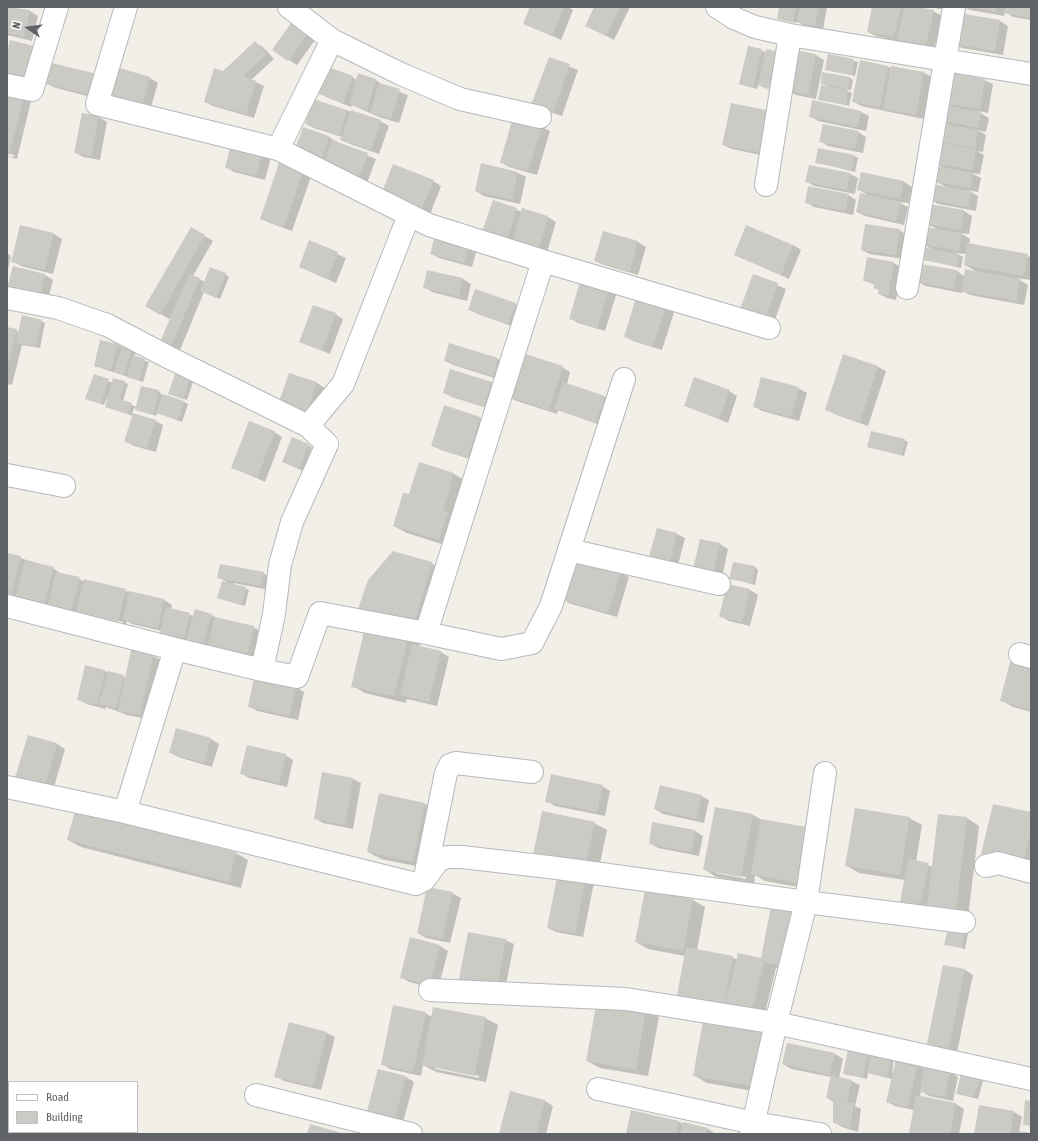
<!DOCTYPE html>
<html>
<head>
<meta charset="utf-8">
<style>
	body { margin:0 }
	#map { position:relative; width:1038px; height:1141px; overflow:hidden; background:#f1efe8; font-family:"Asap Condensed",sans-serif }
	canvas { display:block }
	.frame { position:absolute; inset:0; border:8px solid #5f6368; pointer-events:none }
	.legend { position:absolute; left:8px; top:1081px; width:130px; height:52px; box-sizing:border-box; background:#fff; border:1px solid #bfc1c3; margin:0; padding:5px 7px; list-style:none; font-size:12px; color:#5f6368 }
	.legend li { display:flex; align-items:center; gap:8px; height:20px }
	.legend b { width:20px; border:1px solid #bfc1c3 }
	.north { position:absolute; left:8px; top:8px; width:40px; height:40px; -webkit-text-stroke:3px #fff; paint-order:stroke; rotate:283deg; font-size:11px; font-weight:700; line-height:16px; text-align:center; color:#5f6368 }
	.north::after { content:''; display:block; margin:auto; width:14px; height:18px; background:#5f6368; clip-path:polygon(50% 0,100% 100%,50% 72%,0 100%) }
</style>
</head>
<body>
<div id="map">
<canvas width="1038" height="1141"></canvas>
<div class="frame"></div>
<ul class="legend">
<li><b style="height:5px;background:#fff"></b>Road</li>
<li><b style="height:11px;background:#cccac5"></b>Building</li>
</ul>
<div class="north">N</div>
</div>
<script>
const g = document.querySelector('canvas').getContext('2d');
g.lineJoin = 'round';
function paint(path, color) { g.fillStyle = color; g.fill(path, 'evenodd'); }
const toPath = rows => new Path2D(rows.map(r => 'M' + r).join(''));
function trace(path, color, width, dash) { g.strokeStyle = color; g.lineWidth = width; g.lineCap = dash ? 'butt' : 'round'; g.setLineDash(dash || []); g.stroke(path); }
paint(toPath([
	[7,7,30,11,38,16,32,41,7,35],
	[531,7,568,7,573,10,561,40,524,23],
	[596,7,630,7,614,40,595,30],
	[780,7,827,7,823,30,806,27,797,21,797,23,782,20,778,18],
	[873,7,912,7,933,11,942,16,934,50,876,36,868,32],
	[928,7,942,7,941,9],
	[964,7,1031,7,1031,20,1013,17,1005,12,1004,16,970,10],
	[1000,21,1008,26,1003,55,962,48,954,43],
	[292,24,315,40,297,65,273,50],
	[255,43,263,47,274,59,251,80,264,86,254,118,213,106,205,102],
	[761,50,766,53,784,93,768,90,758,84,757,89,740,84],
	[767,86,781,91,767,89],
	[796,51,816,55,824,60,816,99,796,95,788,90],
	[829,56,858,62,855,76,827,70],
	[549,58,578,70,562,116,541,109],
	[52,64,99,99,56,88,47,84],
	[887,66,892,69,924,73,932,77,924,119,861,106,853,101],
	[114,67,150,78,158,83,149,114],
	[359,74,376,80,384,86,408,95,399,123,379,117,352,105,351,107,326,97,318,92,352,77,357,80],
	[850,78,853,80,851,90,844,89,852,93,849,106,819,99,829,87,822,83],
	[984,80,993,84,988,113,977,111,989,118,986,132,977,130,986,135,983,152,977,151,984,155,980,174,971,173,981,178,978,192,967,190,978,196,976,211,938,204,930,199,946,187,935,181,944,168,934,163,945,144,938,140,951,126,941,120,952,107,943,102],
	[7,88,32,97,17,159,7,156,14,157,14,155,7,153],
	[314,100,380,121,389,126,379,154,350,144,341,140,342,137,314,128,306,124],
	[732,104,770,157,732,149,723,145],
	[861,112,869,116,866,131,818,121,810,116],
	[83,114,99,117,107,122,100,160,83,157,75,152],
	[542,127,550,131,537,175,509,167,501,162],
	[858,132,866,137,863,153,828,146,820,141],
	[329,137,337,142,336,143,376,159,367,183,304,157],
	[272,153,265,180,234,172,226,167],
	[854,156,858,158,855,172,816,162],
	[282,158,313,171,292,231,270,223,261,219],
	[518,173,526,177,520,204,484,196,476,191],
	[862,173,904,182,912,187,909,203,898,202,908,207,904,225,865,216,857,212,869,196,858,189],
	[850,174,858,178,855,194,814,186,806,181],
	[433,181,441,186,429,217,389,201],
	[848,195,856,200,853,215,814,207,806,202],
	[493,201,522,212,523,210,548,217,556,222,545,259,512,253],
	[930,205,964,211,972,216,969,234,960,233,970,239,969,244,1031,257,1031,280,1016,278,1028,285,1024,305,970,295,963,291,962,293,926,286,918,282,921,265,957,271,964,276,977,272,965,265,966,254,956,253,963,257,961,268,922,259,933,250,923,244,937,229,927,224],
	[191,228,213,241,193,276,205,282,225,274,229,277,220,299,204,292,180,350,170,346,172,316,169,319,147,306],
	[899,230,907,235,904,259,870,254,862,250],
	[604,232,638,242,646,247,638,275,604,265,595,261],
	[54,234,62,239,53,274,21,266,13,261],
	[310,242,346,258,336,283,300,267],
	[793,245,801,250,789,279,735,255],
	[478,246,472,267,439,258,431,253],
	[7,253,11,256,7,274],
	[894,263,902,268,896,300,887,298,879,294,880,291,875,288,875,285,864,280],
	[13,267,45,275,53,280,47,304],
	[428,271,463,279,471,284,467,301,432,292,424,287],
	[754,275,786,289,773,325,749,316],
	[583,276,618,289,605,331,578,323,570,318],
	[667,301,676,306,662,350,633,341,625,336],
	[515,304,523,309,517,328,478,314,470,309],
	[335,314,343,319,330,354,300,341],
	[41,321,45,323,40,348,22,345,12,385,7,384,7,328,19,332],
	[450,344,498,359,506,364,501,380,453,365,445,361],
	[117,345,136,352,134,357,149,362,143,382,95,366],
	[844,355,878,367,886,371,868,426,834,414,826,409],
	[562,367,570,372,567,384,605,397,613,401,605,427,558,410,557,414,514,400,506,395],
	[289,374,317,383,325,388,317,415,289,406],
	[94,376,113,383,124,382,128,384,123,401,136,407,159,391,162,395,184,402,188,404,182,422,157,413,156,416,134,408,132,414,155,421,163,425,156,452,134,446,126,441,133,416,106,407,108,399,107,398,104,405,90,400],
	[189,380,193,382,187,400,170,394],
	[492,383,500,388,493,410,452,397,444,393],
	[798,388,807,393,799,421,762,411,754,406],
	[729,391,737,396,728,423,685,405],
	[445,406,480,418,488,423,476,461,441,450,433,446],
	[274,432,282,437,265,482,232,467],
	[292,438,312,447,303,471,283,462],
	[904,440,908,442,904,456,868,447],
	[420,463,454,474,466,481,451,547,407,533,394,526,410,496],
	[657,529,677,534,685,538,677,569,658,564],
	[701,540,720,544,728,549,722,578,702,574],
	[7,554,53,568,61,574,84,581,164,600,172,605,171,609,194,616,211,615,217,618,253,627,262,632,255,658,218,649,212,646,210,650,169,637,161,632,162,631,132,624,127,621,126,626,57,610,7,593],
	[84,613,123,622,123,624,84,615],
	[431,563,444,570,427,631,372,616],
	[755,567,758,570,755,585,730,578],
	[620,572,629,577,617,617,571,604,563,600],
	[263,573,271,578,269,590,234,583,233,585,249,590,245,606,218,598,227,582,218,577],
	[728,585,750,590,758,595,750,626,729,621,721,616],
	[367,625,421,641,419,647,441,652,449,657,437,706,407,699,406,703,365,693,353,686],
	[153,656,161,660,148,719,127,715,106,707,105,709,87,704,79,700,105,671,126,678],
	[1031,668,1031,712,1013,707,1001,700],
	[296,687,304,692,298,720,257,711,249,706],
	[176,729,211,739,219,744,212,767,178,757,170,752],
	[28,736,57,744,65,749,52,794,15,781],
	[285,755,293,760,287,787,249,778,241,773],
	[323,773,353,779,361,783,353,829,323,823,315,818],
	[602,786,610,791,605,816,555,806,547,801],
	[380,795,425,804,437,811,425,868,381,859,368,852],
	[701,796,709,800,704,823,663,814,655,809],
	[716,808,753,815,762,820,815,890,765,881,755,875,754,884,716,877,704,869],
	[716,871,746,877,746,879,716,873],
	[75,812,236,853,248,860,241,888,81,847,68,840],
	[1031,813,1031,867,991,858],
	[939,815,967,818,979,826,968,918,909,906,901,901,905,880,859,873,847,866,909,818,922,825,916,862,933,867],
	[594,823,607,830,598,873,546,861],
	[653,823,695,831,703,836,699,856,658,848,650,843],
	[558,873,594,883,583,937,556,932,548,928],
	[452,893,461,898,450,943,426,938,418,933],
	[693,900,705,907,697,950,732,957,737,960,762,959,772,907,799,972,776,968,763,1021,689,1007,685,956,648,949,636,942],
	[964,932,968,934,965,949,945,944],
	[411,939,440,946,448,951,438,989,409,982,401,977],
	[505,940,514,944,505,990,468,984,460,979],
	[944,966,965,970,973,975,957,1052,936,1048,928,1043],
	[646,1010,659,1017,648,1076,600,1068,587,1061],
	[425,1013,432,1017,485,1018,498,1025,486,1082,436,1072,423,1065,421,1076,390,1069,382,1064],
	[435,1067,479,1076,479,1078,435,1069],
	[327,1033,335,1037,321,1090,284,1081,276,1076],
	[761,1033,773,1040,764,1093,707,1083,695,1076],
	[788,1044,835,1054,843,1059,839,1078,851,1081,860,1085,855,1106,861,1109,858,1132,842,1127,834,1122,834,1102,827,1098,831,1077,791,1069,783,1064],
	[849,1050,894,1059,892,1073,917,1065,925,1069,950,1072,958,1077,953,1101,929,1096,921,1091,920,1097,956,1104,964,1109,959,1134,910,1133,914,1110,895,1106,887,1102,892,1079,868,1073,867,1079,844,1073],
	[379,1070,406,1077,414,1082,402,1126,367,1114],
	[979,1079,983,1081,978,1099,957,1094],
	[511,1093,545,1101,553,1106,546,1134,500,1134],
	[1014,1112,1022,1117,1019,1132,1031,1134,975,1134],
	[679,1122,683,1124,708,1129,716,1134,627,1134]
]), '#0003');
paint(toPath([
	[7,7,30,10,24,37,7,33],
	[530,7,564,7,552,36,523,24],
	[594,7,620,7,606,36,585,26],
	[779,7,796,7,793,22,777,19],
	[800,7,819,7,815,26,797,22],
	[872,7,901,7,894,37,867,32],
	[904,7,917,7,934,10,926,46,897,40],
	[971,7,997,7,996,12],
	[1005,7,1031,7,1031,18,1004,13],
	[959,13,1000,20,995,51,953,44],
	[291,23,307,35,288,61,272,50],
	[10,40,42,48,35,81,7,75,7,52],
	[255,41,267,54,243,76,256,81,246,114,204,102,214,68,223,71],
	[748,46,762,49,753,88,739,84],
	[766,49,783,53,776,89,758,86],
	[795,50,816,54,808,95,786,90],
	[828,54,854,59,852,75,825,70],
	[549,57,570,64,553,113,531,105],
	[860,60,888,66,880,107,852,102],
	[52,63,97,74,91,95,46,84],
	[113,66,150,77,141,110,104,99],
	[326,66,353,76,343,103,317,93],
	[891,66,924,72,916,115,883,109],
	[822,72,850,77,848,89,821,84],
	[947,72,985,79,980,109,942,103],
	[358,73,376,79,367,110,349,104],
	[379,83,400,89,391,119,370,113],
	[821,85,848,90,846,105,818,100],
	[7,87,25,92,9,155,7,154],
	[313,99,347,110,340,135,305,124],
	[812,100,861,111,858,127,809,117],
	[731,103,771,111,762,153,722,145],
	[943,105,981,112,978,128,940,120],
	[351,110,381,120,371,150,340,140],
	[82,113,99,116,91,156,74,153],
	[513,117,542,126,528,171,500,163],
	[940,123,978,130,975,148,937,141],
	[823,124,859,131,855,149,819,142],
	[303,127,329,136,321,161,294,152],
	[232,139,264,147,256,176,225,168],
	[332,140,368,153,359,179,323,166],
	[937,142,976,149,972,170,933,163],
	[818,148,855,155,852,170,815,163],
	[281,157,305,165,284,227,260,219],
	[481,163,518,172,512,200,475,191],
	[393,164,434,180,420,213,380,197],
	[809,165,850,173,847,190,805,182],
	[936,166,973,173,970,188,934,182],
	[861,172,904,181,900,199,857,190],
	[932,184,971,191,968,207,929,200],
	[808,186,849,194,845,211,805,203],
	[860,193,901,202,896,221,856,212],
	[493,200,517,208,504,249,479,241],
	[929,204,964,210,961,230,926,224],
	[522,208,548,216,537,255,511,248],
	[865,224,900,229,896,255,861,250],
	[20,225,54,233,45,270,11,262],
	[746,225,793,245,781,275,734,255],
	[191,227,205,235,160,315,145,306],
	[925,227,962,233,959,251,922,244],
	[436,231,471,240,464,263,430,254],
	[603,231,638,241,630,272,594,261],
	[309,240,338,252,327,279,299,267],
	[967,243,1028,254,1024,276,964,265],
	[923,247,959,254,957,266,921,260],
	[867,257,894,262,888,296,878,294,879,289,874,289,874,283,863,281],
	[920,264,957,270,954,289,917,282],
	[13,266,45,274,39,300,7,289],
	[210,267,226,273,216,298,200,291],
	[965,269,1020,279,1016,301,961,291],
	[427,270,463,278,459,297,423,288],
	[189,274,200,278,171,347,160,342],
	[753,274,778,283,765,321,739,312],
	[582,275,611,284,597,328,569,319],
	[475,289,516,303,508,324,468,310],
	[638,291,668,300,653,346,624,337],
	[313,305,336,313,322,351,299,342],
	[22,315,42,320,36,347,16,343],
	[7,327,17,329,8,365,7,365],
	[100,340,118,344,111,370,94,366],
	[449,343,498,358,493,376,444,361],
	[122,346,132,349,124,375,114,372],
	[519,352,563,366,549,410,505,395],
	[843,354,878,366,860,422,825,410],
	[133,355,145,359,139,381,127,377],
	[450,369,492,382,484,407,443,393],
	[289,373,317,382,308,411,279,402],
	[94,374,109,379,101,404,85,399],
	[175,374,190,379,183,399,168,394],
	[694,377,730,390,719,419,684,406],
	[761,377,799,387,791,417,753,407],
	[113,378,125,381,120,399,132,403,128,414,105,407],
	[563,382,605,396,596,423,554,409],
	[141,386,159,390,153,415,135,410],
	[163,394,184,401,178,420,156,413],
	[444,405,480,417,468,458,431,446],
	[133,413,156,420,147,448,124,442],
	[249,421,275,431,257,478,231,468],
	[871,431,905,439,901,455,867,447],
	[292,437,309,444,299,469,282,462],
	[419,462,454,473,443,511,448,512,439,540,393,526,403,493,409,494],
	[657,528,677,533,669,565,648,560],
	[700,539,720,543,713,574,693,569],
	[393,551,432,562,414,625,358,609,368,580],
	[7,553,21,556,12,592,7,591],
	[574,558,621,571,608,613,562,600],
	[25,560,54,567,44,605,15,598],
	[733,562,755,566,752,583,729,579],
	[220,564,264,572,261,586,217,578],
	[56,572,80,577,71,611,48,605],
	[84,579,126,589,118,622,76,612],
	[222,581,246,587,241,605,217,598],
	[727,584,750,589,742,622,719,617],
	[129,591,164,599,158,628,123,620],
	[166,607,190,613,184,638,160,633],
	[195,609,212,614,202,646,186,642],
	[215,617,254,626,247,654,208,645],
	[366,623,409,633,394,696,351,687],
	[412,644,441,651,429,702,400,695],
	[131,650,153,655,140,715,118,711],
	[1010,662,1031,667,1031,710,1000,701],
	[85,665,105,670,97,705,77,700],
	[108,671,124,675,116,708,99,704],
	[254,677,296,686,289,716,248,707],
	[176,728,211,738,204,763,169,753],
	[28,735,57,743,44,790,14,781],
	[247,745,286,754,279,783,240,774],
	[322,772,353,778,345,825,314,819],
	[551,774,603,785,597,812,545,802],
	[660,785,702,795,696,819,654,809],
	[379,793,425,803,413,862,367,852],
	[993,804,1031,812,1031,830,1023,863,981,854],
	[715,807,753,814,741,877,703,870],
	[855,808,910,817,900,875,845,866],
	[75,811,236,852,229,882,67,840],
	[542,811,595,822,585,866,533,855],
	[938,814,967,817,956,911,927,907],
	[761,819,812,828,803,884,751,874],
	[652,822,695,830,691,852,649,844],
	[908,859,929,863,920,905,900,902],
	[558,872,586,878,575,933,547,928],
	[427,887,453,892,442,939,417,933],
	[645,890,693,899,683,951,635,942],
	[771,906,798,911,787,966,764,962,751,1014,724,1008,738,953,761,958],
	[948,928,965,931,962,948,944,945],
	[468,932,506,939,497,986,459,979],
	[410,937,440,945,430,985,400,978],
	[686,947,733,956,723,1010,676,1001],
	[943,965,965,969,949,1048,927,1044],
	[597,1000,646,1009,636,1070,586,1061],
	[393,1005,426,1012,413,1072,381,1065],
	[433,1007,486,1017,474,1076,422,1065],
	[703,1021,761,1032,752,1086,693,1076],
	[289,1022,327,1032,313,1086,274,1077],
	[787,1043,835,1053,830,1075,782,1064],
	[848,1049,868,1053,863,1078,843,1074],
	[871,1052,891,1056,887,1078,867,1073],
	[896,1059,918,1064,908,1107,886,1102],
	[924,1066,950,1071,945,1097,920,1092],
	[378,1069,406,1076,394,1122,366,1115],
	[961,1074,980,1078,974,1097,956,1094],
	[831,1075,852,1080,847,1102,854,1103,850,1128,833,1123,833,1099,826,1098],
	[510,1091,545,1100,536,1134,499,1134],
	[916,1095,956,1103,950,1134,909,1133],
	[1025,1100,1031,1101,1031,1126,1023,1125],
	[979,1105,1014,1111,1010,1134,974,1134],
	[631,1110,679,1121,676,1134,626,1134],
	[683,1122,708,1128,706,1134,680,1134],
	[310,1124,345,1134,307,1134],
	[1020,1131,1031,1133,1031,1134,1019,1134]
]), '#cccac5');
const minor = toPath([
	[126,7,97,104,278,149],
	[289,7,332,40,401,74,460,99,540,117],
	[717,7,734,18,755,27,790,35,1031,74],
	[332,40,278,149,429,225,543,261],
	[7,85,32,90,57,7],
	[766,185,790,35],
	[907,288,954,7],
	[7,298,58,308,107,325,170,358,308,426,343,384,409,215],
	[7,475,64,486],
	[569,550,719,584],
	[7,606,175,649,125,812,416,884,424,880,438,861,447,857,462,857,557,868,806,902,964,922],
	[426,633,501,649,532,643,551,606,624,379],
	[175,649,262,670,297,677,320,613,426,633,543,261,769,328],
	[1020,654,1031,657],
	[262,670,274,614,280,565,292,522,327,444,308,426],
	[7,787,125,812],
	[986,866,998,863,1031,872],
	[425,877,446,773,450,765,456,763,532,772],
	[430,990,626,999,776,1023,806,902,825,773],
	[598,1089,754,1123,820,1134],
	[256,1095,411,1134],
	[751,1134,776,1023,1031,1079]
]);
trace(minor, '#b5b8bc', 24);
trace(minor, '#fff', 22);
</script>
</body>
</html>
